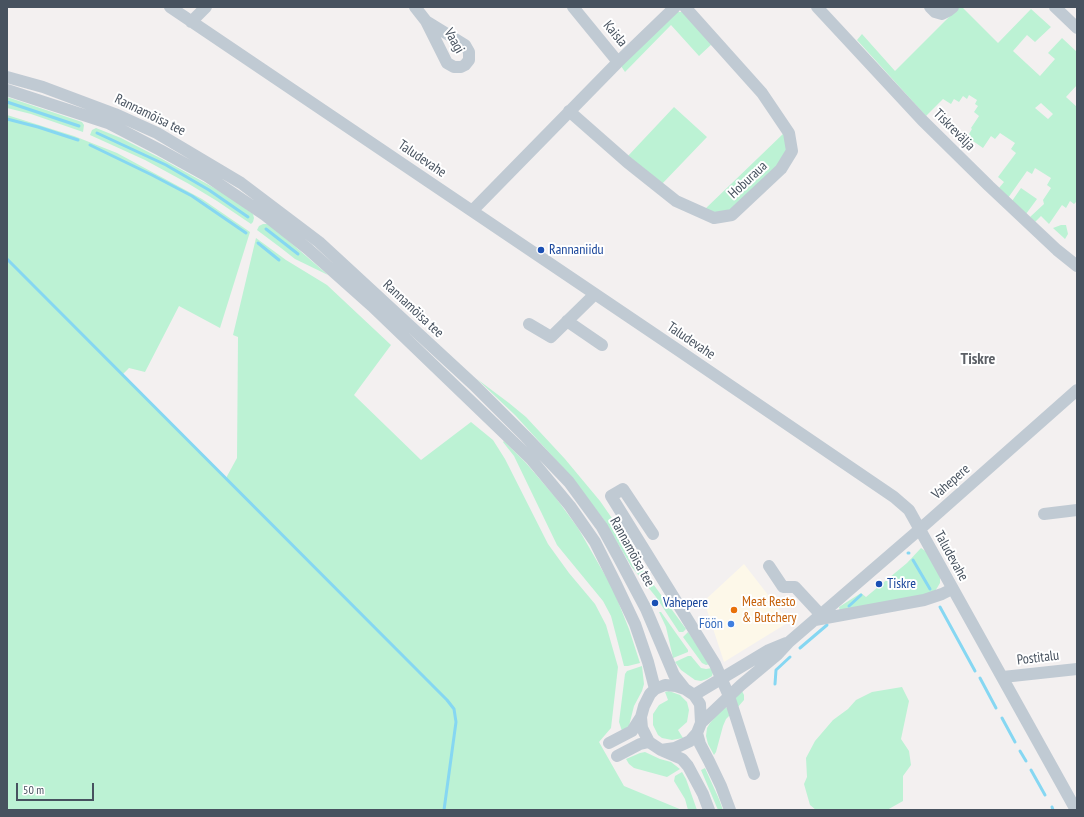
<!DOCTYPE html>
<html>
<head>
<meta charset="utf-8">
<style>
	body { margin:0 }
	#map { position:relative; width:1084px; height:817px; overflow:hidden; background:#f3f0f0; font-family:"PT Sans Narrow",sans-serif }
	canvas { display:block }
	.frame { position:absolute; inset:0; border:8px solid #47525f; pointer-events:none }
	.scale { position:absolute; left:16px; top:783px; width:78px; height:18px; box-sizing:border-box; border:2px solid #47525f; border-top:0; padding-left:5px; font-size:12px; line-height:14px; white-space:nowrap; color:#47525f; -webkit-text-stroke:3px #fff; paint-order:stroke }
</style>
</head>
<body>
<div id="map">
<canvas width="1084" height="817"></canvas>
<div class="frame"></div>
<div class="scale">50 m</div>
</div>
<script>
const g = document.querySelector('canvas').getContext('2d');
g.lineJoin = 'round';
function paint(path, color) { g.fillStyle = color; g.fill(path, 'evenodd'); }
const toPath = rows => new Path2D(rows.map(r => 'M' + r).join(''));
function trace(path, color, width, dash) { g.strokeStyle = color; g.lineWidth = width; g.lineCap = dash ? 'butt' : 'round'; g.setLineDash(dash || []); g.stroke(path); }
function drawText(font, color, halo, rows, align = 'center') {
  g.font = font + ' "PT Sans Narrow",sans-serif'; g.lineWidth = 4; g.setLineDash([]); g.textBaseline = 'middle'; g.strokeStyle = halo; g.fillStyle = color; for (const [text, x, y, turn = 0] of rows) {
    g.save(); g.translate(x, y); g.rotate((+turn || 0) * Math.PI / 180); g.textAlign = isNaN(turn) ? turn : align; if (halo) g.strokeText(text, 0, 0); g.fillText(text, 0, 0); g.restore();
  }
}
paint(toPath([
	[744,564,789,622,724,662,704,601]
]), '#fdf8e9');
paint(toPath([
	[959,7,962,7,998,43,1031,9,1051,27,1035,42,1027,35,1013,51,1040,76,1055,59,1048,53,1062,38,1077,52,1077,85,1066,97,1077,107,1077,201,1074,204,1070,201,1066,208,1062,205,1049,224,1041,216,1035,222,1030,217,1044,204,1043,200,1051,188,1047,185,1051,178,1035,168,1032,174,1027,171,1008,198,999,188,1004,182,998,177,1016,153,1011,149,1015,143,1000,133,995,139,991,136,983,148,973,141,966,147,963,144,972,129,971,128,979,116,974,112,978,106,975,104,977,100,969,95,967,99,963,96,959,102,954,99,951,104,943,99,926,116,857,40,862,34,895,71],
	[1041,103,1053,114,1048,119,1035,108],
	[675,12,684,12,713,43,699,56,671,25,625,72,621,66],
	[7,97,82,122,84,125,83,132,31,114,7,108],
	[674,107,707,137,661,185,627,157],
	[7,115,74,136,117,153,202,199,250,232,220,328,179,306,145,372,129,368,122,375,226,478,237,458,238,337,233,335,256,238,286,260,327,285,391,345,354,395,421,460,471,422,493,440,505,459,548,544,569,573,595,604,606,625,618,667,611,728,599,742,624,786,682,810,7,810],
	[96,128,121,138,162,159,227,195,253,214,254,218,253,222,251,224,217,201,189,184,145,160,90,135,92,130],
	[785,132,789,142,783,163,734,209,724,214,704,210],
	[1021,188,1037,199,1026,214,1012,201],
	[263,224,269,224,328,275,295,259,281,248,257,230,259,226],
	[1061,225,1066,225,1068,234,1065,239,1053,228],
	[477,379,509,403,526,417,565,459,600,501,616,524,648,577,686,629,683,632,679,632,656,597,631,566,604,520,565,470,515,415],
	[504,441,526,463,556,498,578,528,613,589,629,629,640,663,628,666,624,666,611,616,603,601,557,545,514,456,503,442],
	[921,548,927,552,940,576,940,583,934,593,840,612,839,607,861,593,866,597,907,563],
	[659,612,661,612,688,650,688,652,673,658,666,627],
	[688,632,710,664,706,665,702,663,683,637],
	[688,656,691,656,701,668,706,669,712,668,713,672,712,676,707,679,701,681,695,680,681,670,675,662],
	[642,666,644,684,642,691,634,706,629,726,622,731,619,722,625,674,627,671],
	[902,687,909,701,901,739,909,751,911,765,903,776,903,801,887,810,816,810,810,805,804,784,807,777,806,758,815,741,833,720,848,709,856,700,872,692],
	[669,691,680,695,687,702,689,710,687,722,678,730,683,738,672,740,662,738,658,735,653,725,653,714,659,705,668,700,665,692],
	[742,691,744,695,744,700,737,708,735,697],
	[726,707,731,714,726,719,723,726,716,752,714,755,708,744,706,736,707,728,710,723,723,708],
	[645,752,660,759,671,762,680,769,667,777,634,768,629,764,626,759,640,753],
	[705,768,719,799,723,810,718,810,701,770],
	[682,772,686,779,697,810,688,810,685,799,674,781,675,776]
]), '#bcf2d4');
trace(toPath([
	[7,102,79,126],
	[7,119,38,127,78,140],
	[97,133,166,165,209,190,248,217],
	[90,145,152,175,192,196,246,233],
	[266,229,298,254],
	[258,243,279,260],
	[7,259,447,700,454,709,456,722,444,810],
	[908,553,909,553],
	[913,560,930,589],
	[849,606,861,595],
	[940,607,975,671],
	[800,648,827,625],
	[980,678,996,708],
	[775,684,776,670,790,657],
	[1002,718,1015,742],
	[1020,751,1026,761],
	[1031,770,1045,795],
	[1052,807,1053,810]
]), '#86d7f2', 3);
trace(toPath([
	[170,7,678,350,894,497,909,510,1076,810],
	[415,7,426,21,447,63,454,67,461,67,465,65,469,60,469,52,465,45,426,21],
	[573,7,618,62],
	[817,7,922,120,989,186,1057,250,1077,266],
	[930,7,935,12,942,14,948,11,953,7],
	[1055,7,1077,28],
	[191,22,206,7],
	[7,77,43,87,115,114,157,133,241,183,319,242,474,385,526,437,569,482,602,527,619,558,646,609,674,675,685,689],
	[7,90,108,123,160,150,207,176,265,215,308,249,372,306,531,459,570,506,595,542,616,584,635,624,648,662,655,689],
	[569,111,627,162,676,201,714,218,732,215,781,169,792,151,789,133,762,93,685,7],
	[472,211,618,62,675,7],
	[567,321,602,345],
	[529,324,551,337,595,294],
	[1044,514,1077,510],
	[653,534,623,489,611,496,715,664,729,696,754,774],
	[769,566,783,587,795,587,821,615],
	[815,620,924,600,942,594,952,589],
	[1003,677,1077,669],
	[694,695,769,650,786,643],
	[701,723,741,685,777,655,789,642,920,529,1077,390],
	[697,733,700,744,709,761,721,786,730,810],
	[609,743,632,731,641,717],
	[661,750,675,748,690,741,697,733,701,723,700,704,694,695,685,689,676,686,665,685,655,689,650,694,644,706,641,717,642,728,649,742,661,750,682,759,688,766,703,794,709,810],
	[617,756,640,744,649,742]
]), '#c0cad3', 12);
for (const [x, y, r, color] of [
	[541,250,4,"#1a4fb4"],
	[879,584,4,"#1a4fb4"],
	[655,603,4,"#1a4fb4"],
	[734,610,4,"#e8710a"],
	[731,624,4,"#3f7fe0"]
]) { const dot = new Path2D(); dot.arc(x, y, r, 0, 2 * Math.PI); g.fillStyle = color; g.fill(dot); trace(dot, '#fff', 1.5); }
drawText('14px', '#47525f', '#fff', [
	["Kaisla",615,34,50],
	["Vaagi",454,41,60],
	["Rannamõisa tee",150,115,26],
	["Tiskrevälja",954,130,45],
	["Taludevahe",422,159,34],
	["Hoburaua",748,180,-43],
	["Rannamõisa tee",413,309,43],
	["Taludevahe",691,341,34],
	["Vahepere",951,482,-41],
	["Rannamõisa tee",632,552,61],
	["Taludevahe",951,556,61],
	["Postitalu",1038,658,-7]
]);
drawText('14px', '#164399', '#fff', [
	["Rannaniidu",549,250],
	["Tiskre",887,584],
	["Vahepere",663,603]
], 'left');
drawText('14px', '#c56008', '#fff', [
	["Meat Resto",742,602],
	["& Butchery",742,618]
], 'left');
drawText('14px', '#366cbe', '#fff', [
	["Föön",723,624]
], 'right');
drawText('bold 16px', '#5c6066', '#fff', [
	["Tiskre",978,359]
]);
</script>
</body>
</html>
